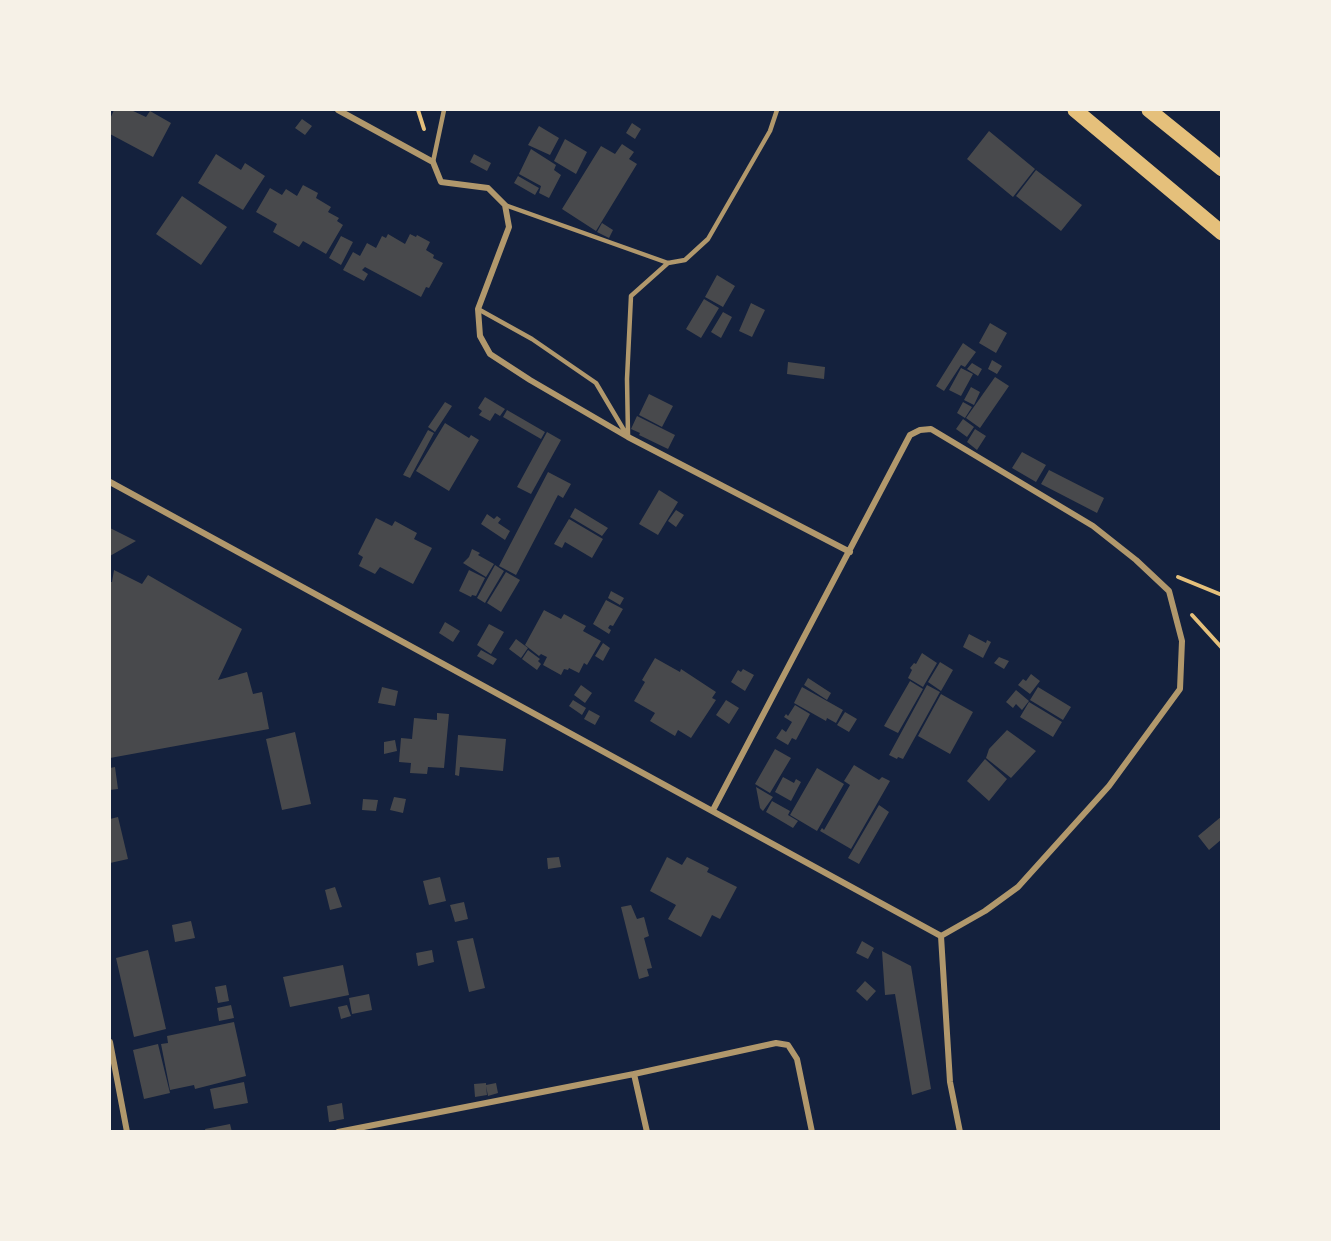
<!DOCTYPE html>
<html>
<head>
<meta charset="utf-8">
<style>
	body { margin:0 }
	#map { position:relative; width:1331px; height:1241px; overflow:hidden; background:#14213d; font-family:"IBM Plex Sans",sans-serif }
	canvas { display:block }
	.frame { position:absolute; inset:0; border:111px solid #f6f1e7; pointer-events:none }
</style>
</head>
<body>
<div id="map">
<canvas width="1331" height="1241"></canvas>
<div class="frame"></div>
</div>
<script>
const g = document.querySelector('canvas').getContext('2d');
g.lineJoin = 'round';
function paint(path, color) { g.fillStyle = color; g.fill(path, 'evenodd'); }
const toPath = rows => new Path2D(rows.map(r => 'M' + r).join(''));
function trace(path, color, width, dash) { g.strokeStyle = color; g.lineWidth = width; g.lineCap = dash ? 'butt' : 'round'; g.setLineDash(dash || []); g.stroke(path); }
paint(toPath([
	[114,110,131,110,146,117,150,111,171,123,153,157,110,134,110,119],
	[302,119,312,126,305,135,295,128],
	[632,123,641,129,635,139,626,133],
	[539,126,559,138,550,155,528,145],
	[989,131,1035,169,1013,197,967,159],
	[565,139,587,152,576,174,554,161],
	[622,144,634,152,629,159,637,164,596,231,562,209,601,146,615,154],
	[531,149,556,165,554,170,561,175,549,198,539,193,541,186,519,174],
	[216,154,241,170,245,163,265,176,243,210,198,183],
	[474,154,491,163,487,171,470,162],
	[1036,170,1082,205,1061,231,1016,196],
	[518,176,539,188,535,195,514,183],
	[303,185,318,193,316,198,331,207,328,212,339,218,337,221,343,225,326,254,303,241,299,247,273,232,277,224,256,212,270,188,282,195,286,189,297,196],
	[182,196,227,227,201,265,156,234],
	[602,223,613,230,609,238,597,232],
	[388,234,405,244,410,234,416,237,417,235,430,242,426,250,434,255,433,258,443,263,429,288,426,287,421,297,365,267,362,270,368,274,364,281,343,270,353,252,360,256,367,243,376,248,382,236,386,238],
	[341,236,353,242,341,265,329,258],
	[717,275,735,286,723,307,705,297],
	[704,299,719,308,701,338,686,329],
	[751,303,765,310,752,337,739,331],
	[723,312,732,317,721,338,711,332],
	[990,323,1007,333,996,353,979,343],
	[963,343,976,352,965,367,961,365,944,391,936,386],
	[992,360,1002,366,997,374,988,369],
	[788,362,825,367,824,379,787,374],
	[972,363,982,369,978,376,967,369],
	[961,368,973,374,961,396,949,390],
	[995,377,1009,386,980,428,966,418],
	[971,387,980,392,974,405,964,400],
	[649,394,673,406,662,427,639,415],
	[485,397,505,409,500,416,495,413,490,421,479,415,482,411,478,408],
	[445,402,452,406,435,432,428,427],
	[963,402,972,407,965,418,957,413],
	[507,410,545,432,541,439,503,417],
	[637,416,675,435,668,449,639,435,640,433,631,429],
	[963,419,974,427,967,437,956,429],
	[445,423,469,438,471,435,479,440,449,491,416,471],
	[975,429,986,436,977,450,967,442],
	[428,430,434,433,410,478,403,475],
	[547,432,561,440,531,494,517,487],
	[1022,452,1046,465,1036,482,1012,468],
	[1049,470,1104,498,1097,513,1041,484],
	[548,472,571,484,563,498,558,495,516,575,499,566],
	[659,490,678,502,658,535,639,524],
	[575,508,608,528,602,536,570,517],
	[676,510,684,515,676,527,668,521],
	[487,514,494,519,497,516,501,519,498,523,510,531,505,540,481,524],
	[376,518,392,526,395,521,417,533,414,539,432,548,413,584,380,567,375,574,359,566,363,557,358,554],
	[569,519,603,539,592,558,565,542,562,548,554,544],
	[110,528,136,541,110,556],
	[472,549,480,553,478,555,494,564,486,577,463,563,469,557],
	[495,565,504,571,485,603,477,598],
	[114,570,142,584,148,575,242,629,218,680,247,672,253,694,262,692,269,729,110,758,110,582,112,582],
	[469,570,485,578,476,596,472,595,471,597,459,591],
	[506,572,520,580,501,612,487,603],
	[611,591,624,598,620,605,608,598],
	[606,600,623,609,613,626,610,625,608,628,611,630,609,634,593,624],
	[544,610,561,619,564,614,586,626,583,631,601,641,587,665,584,663,579,673,569,668,568,670,564,669,561,675,543,665,547,657,541,654,539,656,525,645],
	[445,622,460,631,453,642,439,633],
	[489,624,504,632,491,654,477,645],
	[969,634,986,643,987,640,991,642,983,658,963,647],
	[516,639,528,648,521,658,509,649],
	[603,643,610,648,603,661,595,656],
	[481,650,497,659,493,665,477,656],
	[528,650,540,659,538,661,541,664,537,670,522,659],
	[922,653,937,663,923,687,908,678,912,670,910,668,914,663,916,664],
	[999,657,1009,661,1004,669,994,663],
	[655,658,680,672,681,669,716,692,712,698,716,700,691,738,678,730,675,736,650,721,655,713,634,701,645,682,642,680],
	[940,662,953,670,941,691,928,682],
	[743,669,754,675,745,691,731,682,738,670,741,672],
	[1031,674,1040,681,1030,694,1018,685,1023,679,1026,681],
	[808,678,831,693,827,700,804,685],
	[910,681,923,689,898,733,884,726],
	[581,685,592,693,585,703,574,695],
	[927,685,940,692,903,759,898,757,897,759,889,755],
	[382,687,398,691,395,706,378,703],
	[802,687,843,710,836,723,827,718,826,721,794,703],
	[1038,687,1071,707,1063,720,1030,700],
	[1016,690,1029,701,1022,710,1016,704,1013,708,1006,702],
	[941,694,973,712,950,754,918,736],
	[573,700,586,708,582,715,569,706],
	[726,700,739,708,729,724,716,715],
	[1029,702,1062,722,1053,737,1020,717],
	[795,705,810,714,796,740,792,738,788,745,776,738,782,729,786,732,792,722,784,717,786,714,788,716],
	[589,710,600,716,595,725,584,719],
	[845,712,857,719,849,732,837,725],
	[437,713,449,714,444,768,428,767,427,774,410,773,411,763,399,762,401,738,412,739,414,718,437,720],
	[1007,730,1036,751,1011,778,986,758,989,749],
	[295,732,311,804,282,810,266,739],
	[458,735,506,739,503,771,460,767,459,776,455,775],
	[395,740,397,751,384,754,384,742],
	[775,749,791,758,770,793,755,784],
	[985,759,1007,779,989,801,967,781],
	[854,765,879,780,882,777,890,781,851,849,820,831,822,828,824,830,850,785,844,781],
	[115,767,118,789,110,790,110,768],
	[817,768,844,784,817,831,790,815],
	[783,777,794,783,796,779,801,782,791,801,775,792],
	[756,787,773,797,763,811,760,808],
	[394,797,406,799,403,813,390,810],
	[363,799,378,800,376,811,362,810],
	[772,801,790,811,788,815,798,821,793,828,766,812],
	[879,805,889,812,859,864,848,858],
	[1222,816,1222,839,1209,850,1198,836],
	[118,817,128,859,110,863,110,819],
	[559,857,561,867,548,869,547,858],
	[667,857,682,865,687,857,709,868,707,872,737,887,720,919,712,915,701,937,668,919,676,905,650,891],
	[440,877,446,901,429,905,423,881],
	[335,887,342,907,330,910,325,890],
	[464,902,468,919,455,922,450,905],
	[631,905,637,919,644,917,649,936,644,938,652,968,647,969,649,976,639,979,621,907],
	[191,921,195,938,175,942,172,925],
	[473,938,485,988,469,992,457,941],
	[862,941,874,948,868,959,856,953],
	[148,950,166,1029,134,1037,116,958],
	[432,950,434,962,418,966,416,953],
	[882,951,911,966,931,1089,912,1095,895,994,885,995],
	[343,965,349,995,290,1007,283,977],
	[865,981,876,991,867,1001,856,991],
	[226,985,229,1001,218,1003,215,987],
	[369,994,372,1010,352,1014,349,998],
	[231,1005,234,1018,219,1021,217,1008],
	[347,1005,351,1016,341,1019,338,1007],
	[234,1022,246,1076,195,1089,194,1085,170,1090,161,1044,168,1043,167,1036],
	[158,1044,170,1093,144,1099,133,1050],
	[244,1082,248,1103,214,1109,210,1089],
	[486,1083,486,1085,496,1083,498,1093,488,1096,486,1086,487,1095,475,1097,474,1084],
	[342,1103,344,1119,329,1122,327,1106],
	[230,1124,232,1132,206,1132,205,1129]
]), '#48494c');
trace(toPath([
	[418,110,424,129],
	[1178,577,1222,595],
	[1192,615,1222,648]
]), '#e5c07b', 4);
trace(toPath([
	[433,162,444,110],
	[505,205,668,263,685,260,708,239,770,131,777,110],
	[478,309,532,339,596,383,628,437],
	[628,435,627,379,631,296,668,263]
]), '#b1986c', 4.5);
trace(toPath([
	[338,110,433,162,441,182,488,188,505,205,509,227,478,309,480,336,490,354,530,380,628,437,850,552],
	[110,482,941,936],
	[713,810,910,435,920,430,931,429,1093,526,1136,560,1169,591,1182,641,1180,689,1109,786,1018,887,985,911,941,936],
	[941,936,950,1082,960,1132],
	[110,1042,127,1132],
	[634,1074,776,1043,788,1045,797,1059,812,1132],
	[338,1132,634,1074,647,1132]
]), '#b1986c', 6);
trace(toPath([
	[1075,110,1222,233],
	[1149,110,1222,169]
]), '#e5c07b', 15);
</script>
</body>
</html>
